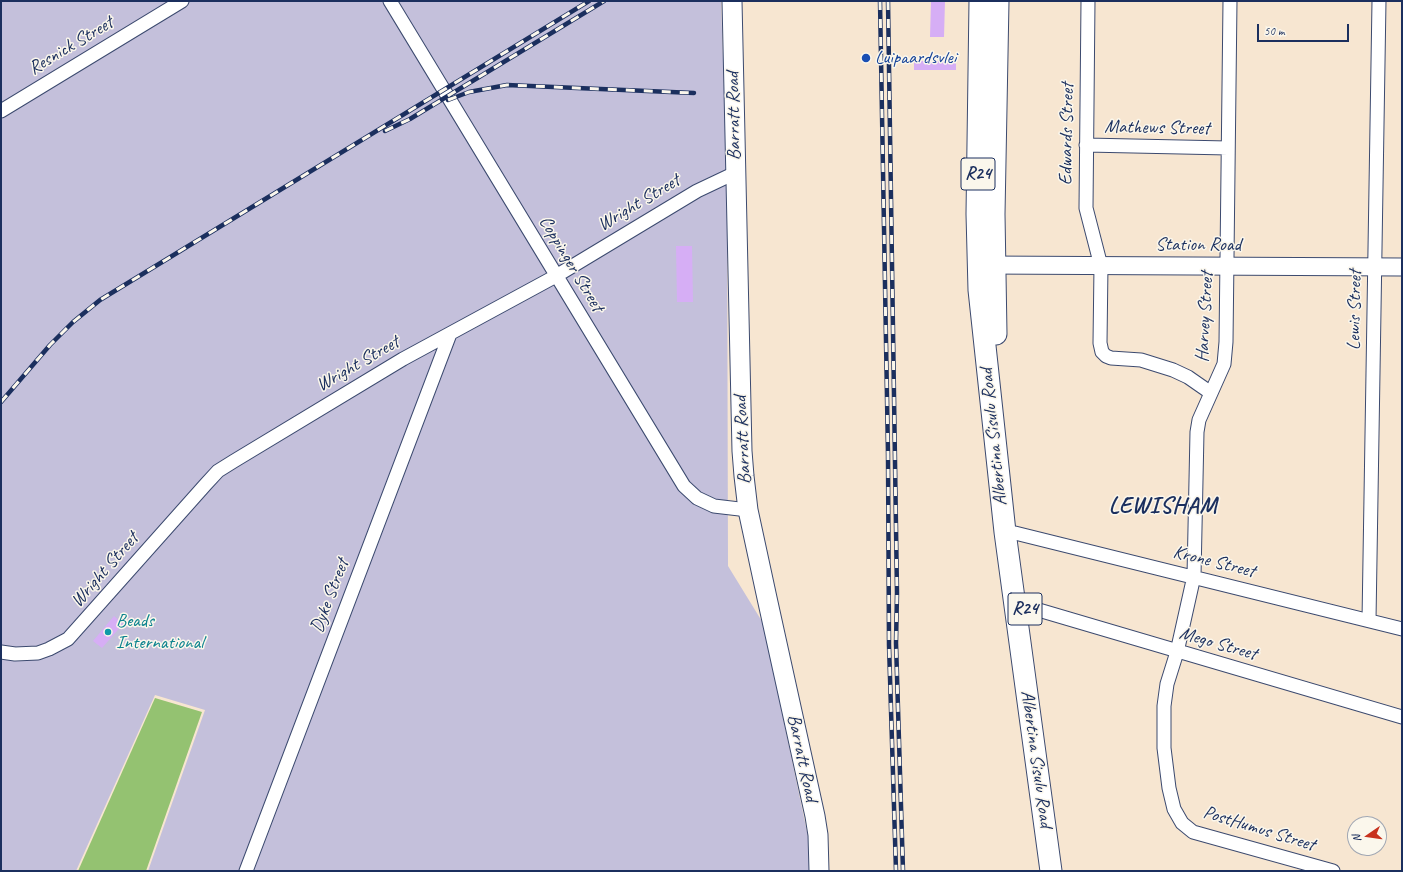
<!DOCTYPE html>
<html>
<head>
<meta charset="utf-8">
<style>
	body { margin:0 }
	#map { position:relative; width:1403px; height:872px; overflow:hidden; background:#f7e6d1; font-family:Caveat,sans-serif }
	canvas { display:block }
	.frame { position:absolute; inset:0; border:2px solid #1b2f5e; pointer-events:none }
	.north { position:absolute; left:1347px; top:816px; width:40px; height:40px; box-sizing:border-box; background:#fbf7ec; border:1px solid #a1a7b3; border-radius:50%; rotate:257deg; font-size:11px; font-weight:700; line-height:16px; text-align:center; color:#1b2f5e }
	.north::after { content:''; display:block; margin:auto; width:14px; height:18px; background:#c8321e; clip-path:polygon(50% 0,100% 100%,50% 72%,0 100%) }
	.scale { position:absolute; left:1257px; top:24px; width:92px; height:18px; box-sizing:border-box; border:2px solid #1b2f5e; border-top:0; padding-left:5px; font-size:12px; line-height:14px; white-space:nowrap; color:#1b2f5e; -webkit-text-stroke:3px #fbf7ec; paint-order:stroke }
</style>
</head>
<body>
<div id="map">
<canvas width="1403" height="872"></canvas>
<div class="frame"></div>
<div class="north">N</div>
<div class="scale">50 m</div>
</div>
<script>
const g = document.querySelector('canvas').getContext('2d');
g.lineJoin = 'round';
function paint(path, color) { g.fillStyle = color; g.fill(path, 'evenodd'); }
const toPath = rows => new Path2D(rows.map(r => 'M' + r).join(''));
function trace(path, color, width, dash) { g.strokeStyle = color; g.lineWidth = width; g.lineCap = dash ? 'butt' : 'round'; g.setLineDash(dash || []); g.stroke(path); }
function drawText(font, color, halo, rows, align = 'center') {
  g.font = font + ' Caveat,sans-serif'; g.lineWidth = 3; g.setLineDash([]); g.textBaseline = 'middle'; g.strokeStyle = halo; g.fillStyle = color; for (const [text, x, y, turn = 0] of rows) {
    g.save(); g.translate(x, y); g.rotate((+turn || 0) * Math.PI / 180); g.textAlign = isNaN(turn) ? turn : align; if (halo) g.strokeText(text, 0, 0); g.fillText(text, 0, 0); g.restore();
  }
}
paint(toPath([
	[1,1,721,1,727,177,728,566,763,623,810,846,809,871,148,871,205,710,155,695,76,871,1,871]
]), '#c4c0db');
paint(toPath([
	[155,698,202,712,146,871,78,871]
]), '#94c271');
paint(toPath([
	[931,1,945,1,944,37,930,37],
	[914,61,956,61,956,70,914,70],
	[676,246,692,246,693,302,677,302],
	[114,616,123,624,102,648,93,641]
]), '#d6aef5');
const minor = toPath([
	[390,1,684,486,697,498,714,506,748,510],
	[1088,1,1086,208,1101,266,1100,343,1102,352,1106,356,1111,358,1141,360,1173,370,1188,377,1211,393],
	[1230,1,1226,342,1224,364,1199,420,1197,432,1194,576,1177,652,1167,684,1164,706,1164,748,1169,788,1174,809,1182,823,1193,832,1333,871],
	[1,111,182,1],
	[1086,145,1228,148],
	[1015,533,1402,629],
	[1015,605,1025,606,1402,717],
	[1369,620,1379,1],
	[1,652,15,654,38,653,49,649,68,639,206,484,218,471,234,461,403,359,556,276,697,191,735,173],
	[246,871,450,334]
]);
const tertiary = toPath([
	[983,265,1402,267]
]);
const secondary = toPath([
	[732,1,742,451,744,476,748,510,767,598,815,816,818,835,819,871]
]);
const primary = toPath([
	[980,1,977,214,979,290,1005,532,1051,871],
	[996,334,994,214,998,1]
]);
trace(minor, '#3c4a6f', 15);
trace(tertiary, '#3c4a6f', 19);
trace(secondary, '#3c4a6f', 21);
trace(primary, '#3c4a6f', 23);
trace(minor, '#fff', 13);
trace(tertiary, '#fff', 17);
trace(secondary, '#fff', 19);
trace(primary, '#fff', 21);
const rail = toPath([
	[880,1,888,454,889,645,896,871],
	[888,1,897,593,896,643,903,871],
	[448,100,469,92,507,85,694,93],
	[385,131,410,119,604,1],
	[1,402,50,345,73,322,100,300,589,1]
]);
trace(rail, '#1b2f5e', 4.5);
trace(rail, '#fbf7ec', 3, [9]);
for (const [x, y, r, color] of [
	[866,58,5,"#1a4fb4"],
	[108,632,4,"#0f9aa8"]
]) { const dot = new Path2D(); dot.arc(x, y, r, 0, 2 * Math.PI); g.fillStyle = color; g.fill(dot); trace(dot, '#fbf7ec', 1.5); }
for (const [x, y, w] of [
	[978,174,34],
	[1025,609,34]
]) { const box = new Path2D(); box.roundRect(x - w / 2, y - 16, w, 32, 3); g.fillStyle = '#fbf7ec'; g.fill(box); trace(box, '#1b2f5e', 1); }
drawText('bold 18px', '#1b2f5e', null, [
	["R24",978,174],
	["R24",1025,609]
]);
drawText('19px', '#1b2f5e', '#fbf7ec', [
	["Resnick Street",71,46,-31],
	["Barratt Road",734,116,-91],
	["Mathews Street",1157,128,1],
	["Edwards Street",1067,134,-89],
	["Wright Street",639,203,-31],
	["Station Road",1198,245],
	["Coppinger Street",571,264,59],
	["Lewis Street",1355,310,-89],
	["Harvey Street",1205,317,-87],
	["Wright Street",358,364,-30],
	["Albertina Sisulu Road",994,437,-96],
	["Barratt Road",743,440,-93],
	["Krone Street",1214,562,14],
	["Wright Street",105,570,-49],
	["Dyke Street",330,596,-69],
	["Mego Street",1218,644,16],
	["Barratt Road",802,758,78],
	["Albertina Sisulu Road",1036,759,82],
	["PostHumus Street",1259,829,17]
]);
drawText('19px', '#164399', '#fbf7ec', [
	["Luipaardsvlei",875,58]
], 'left');
drawText('19px', '#0d838f', '#fbf7ec', [
	["Beads",116,621],
	["International",116,643]
], 'left');
g.letterSpacing = '1px';
drawText('bold 23px', '#1b2f5e', '#fbf7ec', [
	["LEWISHAM",1163,507]
]);
g.letterSpacing = '0px';
</script>
</body>
</html>
